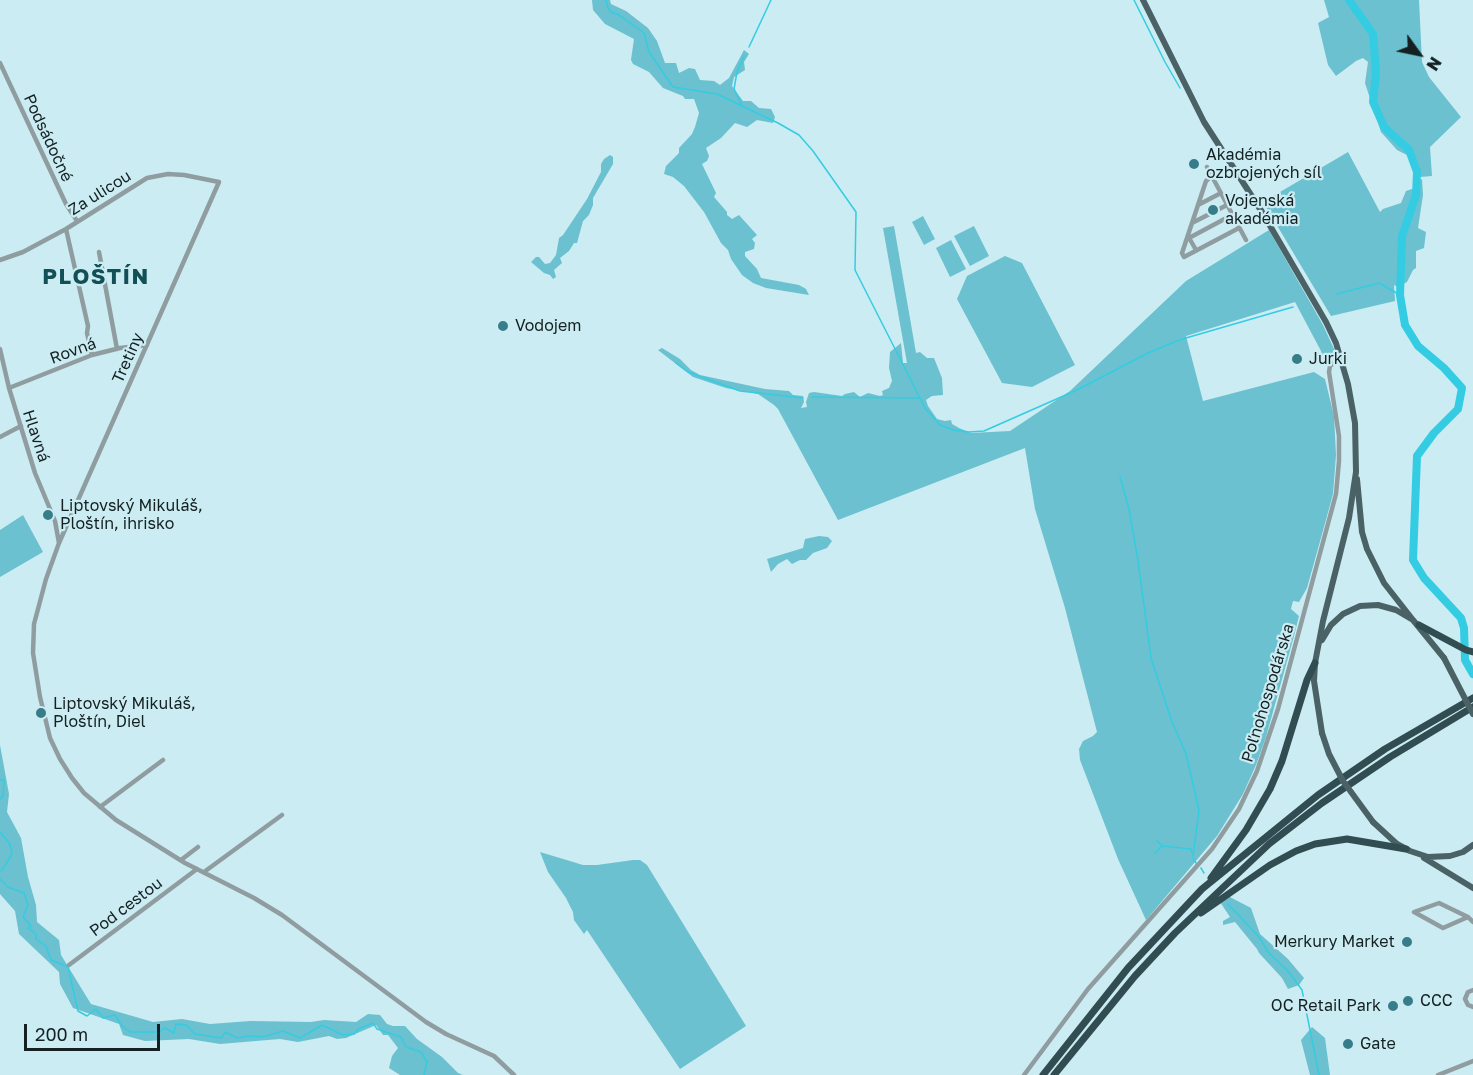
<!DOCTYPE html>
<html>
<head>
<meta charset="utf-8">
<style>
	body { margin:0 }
	#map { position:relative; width:1473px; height:1075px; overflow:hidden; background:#cbecf2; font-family:"Golos Text",sans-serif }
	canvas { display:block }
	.north { position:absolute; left:1389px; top:24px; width:60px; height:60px; -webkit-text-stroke:4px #cbecf2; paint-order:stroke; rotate:123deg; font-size:16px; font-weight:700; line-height:24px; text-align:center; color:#142022 }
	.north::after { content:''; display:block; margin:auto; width:21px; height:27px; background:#142022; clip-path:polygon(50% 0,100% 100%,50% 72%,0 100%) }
	.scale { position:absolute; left:24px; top:1024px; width:136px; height:27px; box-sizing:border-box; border:3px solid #142022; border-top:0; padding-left:8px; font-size:18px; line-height:21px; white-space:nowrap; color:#142022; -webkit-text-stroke:4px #cbecf2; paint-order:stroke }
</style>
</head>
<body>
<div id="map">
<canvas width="1473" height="1075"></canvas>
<div class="north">N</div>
<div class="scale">200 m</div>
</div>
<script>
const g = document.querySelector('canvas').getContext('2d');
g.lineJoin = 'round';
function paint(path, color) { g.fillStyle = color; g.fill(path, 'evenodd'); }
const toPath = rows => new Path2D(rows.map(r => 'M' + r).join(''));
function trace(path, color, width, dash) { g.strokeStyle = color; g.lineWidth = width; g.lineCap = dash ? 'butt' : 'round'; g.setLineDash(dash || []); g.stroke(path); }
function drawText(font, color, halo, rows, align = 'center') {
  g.font = font + ' "Golos Text",sans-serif'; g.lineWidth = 4.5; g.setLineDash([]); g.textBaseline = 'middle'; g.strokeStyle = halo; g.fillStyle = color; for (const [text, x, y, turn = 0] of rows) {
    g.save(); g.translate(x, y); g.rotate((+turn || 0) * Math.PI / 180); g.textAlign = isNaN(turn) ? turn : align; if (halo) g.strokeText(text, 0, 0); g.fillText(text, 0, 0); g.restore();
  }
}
paint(toPath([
	[592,0,610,0,611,4,626,11,648,28,657,41,665,63,676,63,679,73,689,68,695,69,700,80,714,81,720,85,729,78,744,50,749,54,744,62,745,70,734,77,732,86,743,101,751,101,759,108,771,109,775,117,773,123,757,120,747,127,735,123,721,138,706,148,709,156,707,161,702,164,716,193,714,197,727,212,727,215,732,219,739,215,757,235,752,239,755,243,754,249,745,252,745,256,757,269,761,278,799,285,806,289,809,295,766,288,753,283,742,275,731,259,728,250,721,243,704,212,684,186,673,177,664,174,666,166,679,153,679,148,692,134,695,127,699,113,694,99,685,99,683,96,663,88,649,72,633,64,631,60,634,39,605,24,593,10],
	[1324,0,1419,0,1422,62,1429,77,1461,117,1430,147,1432,176,1420,177,1412,151,1409,156,1397,150,1381,132,1365,83,1368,62,1363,58,1356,61,1336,76,1328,65,1318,23,1329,17],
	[1348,152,1380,212,1383,209,1401,203,1406,191,1418,187,1420,180,1422,179,1423,195,1418,228,1426,232,1424,248,1416,251,1416,268,1413,270,1407,282,1398,287,1394,285,1395,301,1331,316,1263,202],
	[610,155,613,157,613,164,593,198,593,205,589,215,583,221,577,243,574,243,569,251,560,258,562,263,554,270,556,277,553,279,550,275,544,273,531,262,536,257,539,257,545,264,550,263,556,255,559,238,563,235,587,199,601,172,601,164,604,159],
	[923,216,935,239,924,245,912,222],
	[894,226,916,353,920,352,927,358,934,358,942,378,943,395,932,396,926,400,928,406,937,419,945,421,951,420,952,424,959,428,971,433,1010,431,1070,391,1186,281,1269,230,1323,325,1335,351,1335,355,1324,363,1321,351,1295,302,1186,336,1203,401,1314,372,1325,379,1334,416,1336,455,1333,494,1324,527,1307,588,1299,602,1293,601,1291,609,1299,616,1294,636,1266,737,1256,765,1243,794,1217,836,1146,920,1118,859,1080,760,1079,749,1083,741,1093,736,1097,732,1065,608,1035,509,1025,448,838,520,778,409,774,405,758,394,726,388,693,377,658,350,662,348,680,359,691,370,700,375,765,389,789,391,793,395,803,396,804,402,801,408,807,407,806,402,809,393,814,392,842,396,845,394,854,392,860,397,868,393,880,396,883,395,882,391,889,388,892,381,889,368,890,352,901,343,903,363,907,363,883,228],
	[974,226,989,256,970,266,954,236],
	[951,240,966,269,950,277,936,248],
	[1005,256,1022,263,1075,365,1032,387,1002,383,957,299,967,276],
	[23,515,43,552,0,577,0,530],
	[819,536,828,537,832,541,827,548,813,553,806,560,800,560,792,564,787,559,778,564,771,572,767,559,803,548,805,539],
	[0,745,9,794,7,812,21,838,28,877,36,905,37,922,59,940,61,955,91,1004,153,1022,182,1019,210,1024,250,1021,311,1022,324,1020,356,1022,368,1014,380,1015,387,1024,393,1026,405,1026,417,1039,442,1057,458,1073,463,1075,400,1075,389,1068,392,1056,398,1048,388,1035,383,1035,376,1025,346,1038,337,1039,329,1036,298,1042,280,1039,220,1044,189,1039,145,1041,123,1035,119,1024,73,1008,60,984,59,972,19,934,15,911,0,894],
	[540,852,583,865,597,865,633,860,640,860,647,865,746,1026,680,1069,587,930,584,934,574,920,573,912,566,898,548,872],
	[1228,896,1251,908,1260,934,1288,959,1304,978,1299,985,1288,989,1282,978,1259,953,1257,949,1235,922,1223,925,1223,921,1230,917,1220,902],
	[1312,1027,1325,1038,1330,1075,1310,1075,1301,1040]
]), '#6bc1cf');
trace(toPath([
	[606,0,608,8,611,12,619,15,644,33,649,52,673,87,717,94,778,123,799,135,813,151,856,212,855,270,925,408,940,425,953,430,969,432,984,431,1077,390,1148,353,1179,340,1293,307],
	[1134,0,1165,62,1180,88],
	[749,47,771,0],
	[742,105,734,89,737,72,744,56],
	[1337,294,1379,283,1400,295],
	[676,363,688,372,740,391,803,398],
	[812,397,919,398],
	[1120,477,1129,509,1138,561,1151,658,1172,722,1186,754,1199,810,1193,856],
	[0,780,4,780,3,796,0,799],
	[0,832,10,844,12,854,3,869,0,871],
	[1157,840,1162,846,1191,849,1192,853],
	[1155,853,1162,846],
	[1193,858,1196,863],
	[1201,868,1204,873],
	[0,879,8,887,24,893,28,905,23,917,31,926,28,928,36,934,36,939,46,946,51,960,68,967,78,1011,87,1016,96,1009,103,1018,115,1015,122,1026,130,1032,159,1032,165,1028,174,1033,176,1024,186,1025,195,1034,222,1038,225,1032,237,1038,249,1036,263,1037,283,1031,300,1038,322,1025,343,1035,354,1034,358,1029,373,1023,377,1029,401,1037,406,1047,421,1052,427,1062,424,1075],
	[1228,904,1259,937,1268,952,1288,971,1302,990,1319,1075]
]), '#34cce2', 1.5);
trace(toPath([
	[1349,0,1373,34,1376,73,1373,102,1384,127,1409,150,1417,172,1416,195,1402,236,1400,295,1405,325,1418,346,1444,368,1462,388,1458,409,1434,433,1417,456,1413,560,1424,578,1461,618,1464,628,1465,660,1473,674]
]), '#34cce2', 8);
trace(toPath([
	[0,63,66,204,77,221],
	[1207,167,1246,240],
	[1212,176,1206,181,1182,253,1184,257,1239,228],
	[1198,205,1221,193],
	[1192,223,1227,205],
	[66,229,88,326,87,333,92,355],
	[1188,236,1196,250],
	[1189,238,1232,215],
	[99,252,117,349],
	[0,260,23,252,66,229,147,178,168,174,184,175,219,182,59,543],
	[0,349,9,388,35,473,55,521,59,543,46,579,34,624,33,653,40,697,50,738,60,759,72,778,84,793,116,820,185,863,254,898,282,915,426,1022,446,1034,494,1056,514,1075],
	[9,388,92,355,120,348,147,345],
	[0,437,21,426],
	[100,807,163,760],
	[181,860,198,847],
	[204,872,282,815],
	[1468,917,1443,928,1414,912,1439,903,1468,917,1473,922],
	[69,965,197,869],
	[1473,990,1468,992,1465,999,1468,1005,1473,1007],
	[1024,1075,1088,989,1212,849,1239,809,1257,771,1278,709,1336,494,1339,461,1339,436,1329,372,1330,366,1341,357],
	[1438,1075,1473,1061]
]), '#909da0', 4.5);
trace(toPath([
	[1143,0,1204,122,1262,212,1326,322,1336,343,1348,384,1355,423,1356,472,1349,518,1323,621,1315,663,1314,681,1322,733],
	[1357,479,1362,532,1367,549,1384,583,1413,620],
	[1322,640,1331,625,1343,614,1360,606,1378,605,1396,610,1413,620,1444,658],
	[1373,822,1397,844,1410,851,1428,857,1450,856,1463,852,1473,845],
	[1424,858,1473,888]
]), '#4a6266', 6);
trace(toPath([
	[1419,625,1466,650,1473,652],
	[1211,878,1246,830,1270,789,1282,761,1307,680,1315,663],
	[1201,913,1270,865,1296,851,1315,844,1347,839,1406,849],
	[1043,1075,1128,968,1202,889,1318,795,1385,749,1473,698],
	[1054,1075,1135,976,1175,933,1269,844,1322,803,1390,757,1473,707]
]), '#314d52', 7);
trace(toPath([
	[1444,658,1473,714],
	[1322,733,1329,754,1343,781,1373,822]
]), '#4a6266', 6);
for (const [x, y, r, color] of [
	[1194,164,6,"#377d89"],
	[1213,210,6,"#377d89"],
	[503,326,6,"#377d89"],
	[1297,359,6,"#377d89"],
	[48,515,6,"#377d89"],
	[41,713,6,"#377d89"],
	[1407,942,6,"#377d89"],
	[1408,1001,6,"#377d89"],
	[1393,1006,6,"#377d89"],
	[1348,1044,6,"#377d89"]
]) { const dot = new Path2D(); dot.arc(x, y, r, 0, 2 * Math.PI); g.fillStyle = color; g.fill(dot); trace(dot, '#cbecf2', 2); }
drawText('16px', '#142022', '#cbecf2', [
	["Podsádočné",48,138,65],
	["Za ulicou",100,193,-32],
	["Rovná",73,351,-20],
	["Tretiny",128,358,-66],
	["Hlavná",36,436,72],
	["Poľnohospodárska",1268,693,-73],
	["Pod cestou",126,907,-37]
]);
drawText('16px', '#142022', '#cbecf2', [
	["Akadémia",1206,155],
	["ozbrojených síl",1206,173],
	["Vojenská",1225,201],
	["akadémia",1225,219],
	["Vodojem",515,326],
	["Jurki",1309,359],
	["Liptovský Mikuláš,",60,506],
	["Ploštín, ihrisko",60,524],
	["Liptovský Mikuláš,",53,704],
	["Ploštín, Diel",53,722],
	["Merkury Market",1395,942,"right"],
	["CCC",1420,1001],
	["OC Retail Park",1381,1006,"right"],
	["Gate",1360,1044]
], 'left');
g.letterSpacing = '1.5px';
drawText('bold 22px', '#134f57', '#cbecf2', [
	["PLOŠTÍN",96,277]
]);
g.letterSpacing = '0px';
</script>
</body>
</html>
